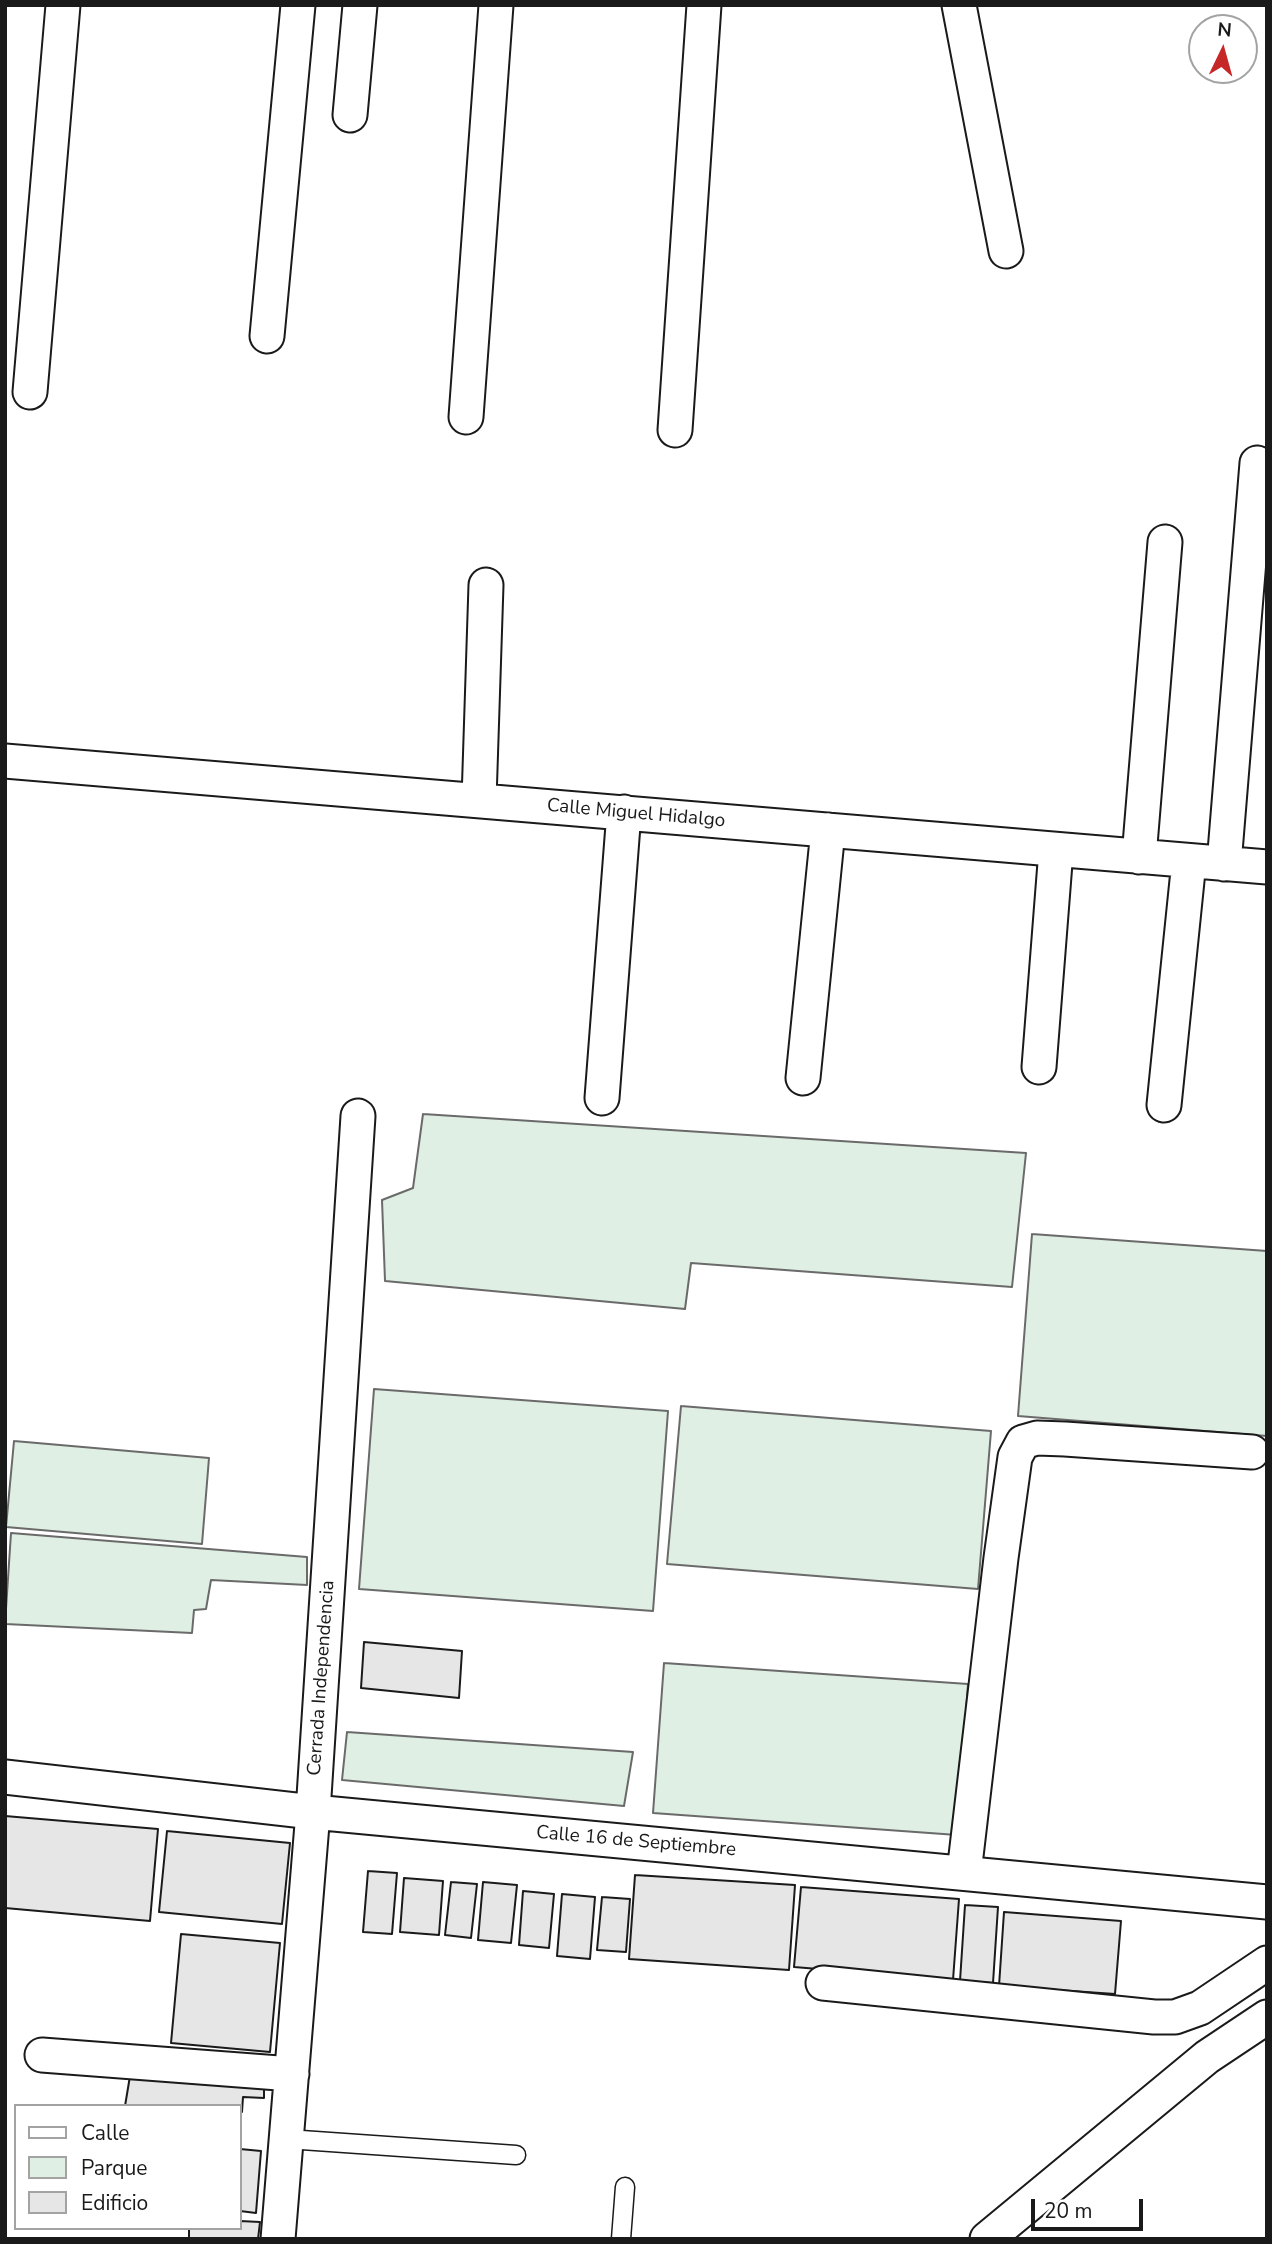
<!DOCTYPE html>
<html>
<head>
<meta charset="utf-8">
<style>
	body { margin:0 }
	#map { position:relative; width:1272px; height:2244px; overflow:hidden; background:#fff; font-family:"Nunito Sans",sans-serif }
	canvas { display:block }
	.frame { position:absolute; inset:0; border:7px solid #1a1a1a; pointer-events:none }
	.legend { position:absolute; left:14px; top:2104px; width:228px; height:126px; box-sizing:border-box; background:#fff; border:2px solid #a3a3a3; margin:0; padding:9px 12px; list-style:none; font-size:21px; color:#1a1a1a }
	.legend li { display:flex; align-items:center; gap:14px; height:35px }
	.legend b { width:35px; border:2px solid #a3a3a3 }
	.north { position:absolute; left:1188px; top:14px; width:70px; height:70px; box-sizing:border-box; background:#fff; border:2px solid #a3a3a3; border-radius:50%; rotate:5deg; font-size:19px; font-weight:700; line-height:28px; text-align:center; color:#1a1a1a }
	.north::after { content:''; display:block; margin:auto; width:24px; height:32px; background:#c62828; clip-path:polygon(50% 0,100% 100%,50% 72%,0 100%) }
	.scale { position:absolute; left:1031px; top:2199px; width:112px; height:32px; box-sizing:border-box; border:4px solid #1a1a1a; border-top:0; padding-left:9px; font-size:21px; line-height:24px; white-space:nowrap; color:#1a1a1a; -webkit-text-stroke:5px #fff; paint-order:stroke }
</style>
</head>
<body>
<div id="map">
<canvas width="1272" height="2244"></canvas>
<div class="frame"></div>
<ul class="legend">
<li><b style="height:9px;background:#fff"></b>Calle</li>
<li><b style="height:19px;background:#e0efe3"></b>Parque</li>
<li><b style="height:19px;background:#e6e6e6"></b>Edificio</li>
</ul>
<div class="north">N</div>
<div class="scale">20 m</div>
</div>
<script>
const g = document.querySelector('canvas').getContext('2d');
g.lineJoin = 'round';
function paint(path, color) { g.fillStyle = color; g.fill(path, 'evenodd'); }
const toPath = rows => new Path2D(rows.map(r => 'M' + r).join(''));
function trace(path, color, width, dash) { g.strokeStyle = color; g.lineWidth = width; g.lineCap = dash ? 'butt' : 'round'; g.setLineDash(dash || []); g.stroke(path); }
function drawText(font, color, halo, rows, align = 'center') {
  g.font = font + ' "Nunito Sans",sans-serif'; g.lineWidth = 5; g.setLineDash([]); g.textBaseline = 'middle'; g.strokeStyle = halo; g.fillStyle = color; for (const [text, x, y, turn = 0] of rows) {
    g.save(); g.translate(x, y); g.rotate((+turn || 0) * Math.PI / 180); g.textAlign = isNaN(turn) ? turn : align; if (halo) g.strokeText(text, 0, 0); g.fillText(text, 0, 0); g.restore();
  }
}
const green = toPath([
	[423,1114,1026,1153,1012,1287,691,1263,685,1309,385,1281,382,1200,413,1188,423,1114],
	[1032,1234,1267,1251,1267,1436,1018,1416,1032,1234],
	[374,1389,668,1411,653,1611,359,1589,374,1389],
	[681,1406,991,1431,978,1589,667,1564,681,1406],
	[14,1441,209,1458,202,1544,6,1527,14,1441],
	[11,1533,307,1557,307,1585,211,1580,206,1609,194,1610,192,1633,5,1624,11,1533],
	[664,1663,968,1684,957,1835,653,1813,664,1663],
	[347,1732,633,1752,624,1806,342,1780,347,1732]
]);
paint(green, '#e0efe3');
trace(green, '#6a6a6a', 2);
const building = toPath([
	[364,1642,462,1651,459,1698,361,1688,364,1642],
	[5,1816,158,1829,150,1921,5,1908,5,1816],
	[167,1831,290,1843,282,1924,159,1912,167,1831],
	[368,1871,397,1873,392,1934,363,1932,368,1871],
	[635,1875,795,1885,789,1970,629,1959,635,1875],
	[404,1878,443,1881,439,1935,400,1932,404,1878],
	[451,1882,477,1884,471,1938,445,1935,451,1882],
	[483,1882,517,1885,511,1943,478,1940,483,1882],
	[801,1887,959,1899,953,1980,794,1967,801,1887],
	[523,1891,554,1894,549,1948,519,1945,523,1891],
	[562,1894,595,1897,590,1959,557,1956,562,1894],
	[602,1897,630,1899,626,1952,597,1950,602,1897],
	[965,1905,998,1907,993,1983,960,1981,965,1905],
	[1004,1912,1121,1921,1115,1994,999,1986,1004,1912],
	[181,1934,280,1943,270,2052,171,2043,181,1934],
	[130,2076,264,2087,264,2098,243,2097,242,2112,240,2106,125,2106,130,2076],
	[240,2149,261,2151,256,2213,240,2211,240,2149],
	[240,2221,260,2222,258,2239,189,2239,189,2228,240,2228,240,2221]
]);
paint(building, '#e6e6e6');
trace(building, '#1a1a1a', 2);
const lane = toPath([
	[287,2139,516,2155],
	[621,2239,625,2187]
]);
const street = toPath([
	[959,5,1006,251],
	[350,115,360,5],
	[267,336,298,5],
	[30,392,63,5],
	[466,417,496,5],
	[675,430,704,5],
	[5,761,1267,867],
	[479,800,486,585],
	[1139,857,1165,542],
	[1224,864,1257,463],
	[1039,1067,1056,850],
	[803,1078,828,830],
	[602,1098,624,812],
	[1164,1105,1189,861],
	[5,1777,313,1812,1267,1902],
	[964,1873,1001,1558,1015,1457,1023,1442,1037,1438,1065,1439,1252,1452],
	[823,1983,1154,2017,1175,2017,1200,2008,1267,1963],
	[42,2055,292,2074],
	[278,2239,313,1812,358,1116],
	[987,2239,1207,2057,1267,2017]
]);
trace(lane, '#1a1a1a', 21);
trace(street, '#1a1a1a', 37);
trace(lane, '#fff', 18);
trace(street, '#fff', 33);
drawText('19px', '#1a1a1a', '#fff', [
	["Calle Miguel Hidalgo",636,814,5],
	["Cerrada Independencia",322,1678,-86],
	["Calle 16 de Septiembre",636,1842,5]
]);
</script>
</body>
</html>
